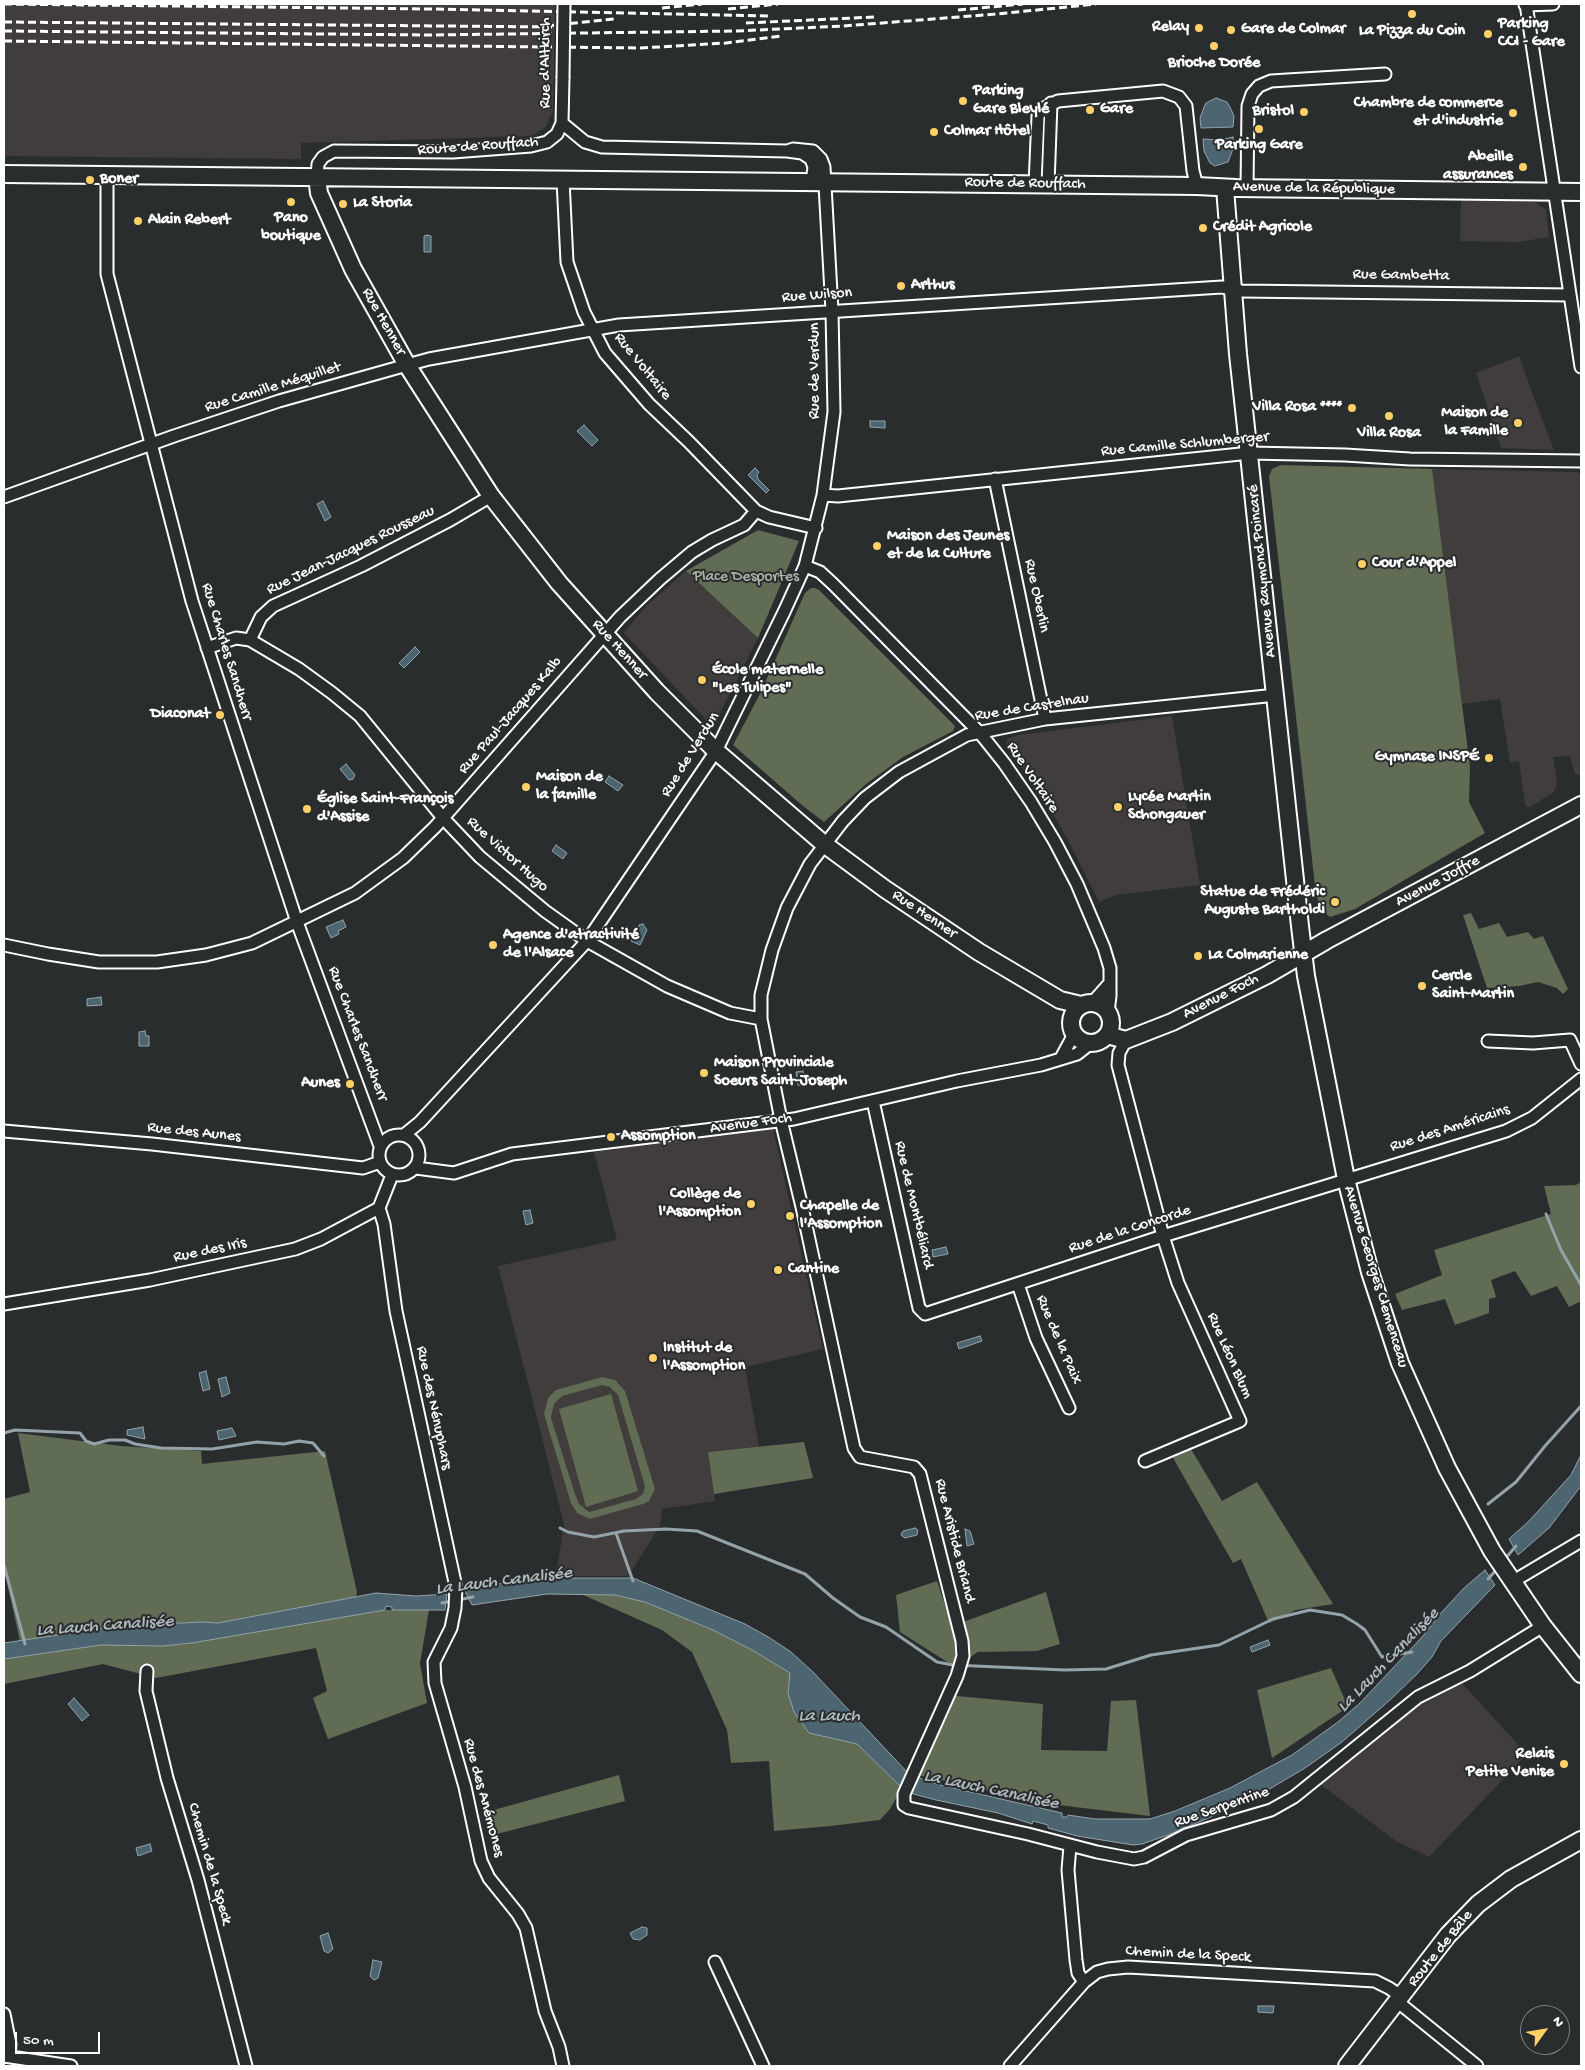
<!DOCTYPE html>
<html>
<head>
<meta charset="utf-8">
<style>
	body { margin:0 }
	#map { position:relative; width:1585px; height:2070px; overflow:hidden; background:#2a2d2e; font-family:"Gochi Hand",sans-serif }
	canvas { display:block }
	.frame { position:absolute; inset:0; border:5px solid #fff; pointer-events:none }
	.north { position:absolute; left:1520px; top:2005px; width:50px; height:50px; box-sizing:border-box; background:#2a2d2e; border:1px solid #7f8182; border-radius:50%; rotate:58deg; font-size:14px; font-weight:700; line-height:20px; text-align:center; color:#fff }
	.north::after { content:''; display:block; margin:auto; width:18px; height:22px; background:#ffd166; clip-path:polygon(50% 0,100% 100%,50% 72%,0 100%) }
	.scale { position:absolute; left:15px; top:2032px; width:85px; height:22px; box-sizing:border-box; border:2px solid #fff; border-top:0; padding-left:6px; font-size:15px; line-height:18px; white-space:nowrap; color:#fff; -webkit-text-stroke:4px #2a2d2e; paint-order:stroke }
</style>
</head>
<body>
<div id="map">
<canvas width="1585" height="2070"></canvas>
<div class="frame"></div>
<div class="north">N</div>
<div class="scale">50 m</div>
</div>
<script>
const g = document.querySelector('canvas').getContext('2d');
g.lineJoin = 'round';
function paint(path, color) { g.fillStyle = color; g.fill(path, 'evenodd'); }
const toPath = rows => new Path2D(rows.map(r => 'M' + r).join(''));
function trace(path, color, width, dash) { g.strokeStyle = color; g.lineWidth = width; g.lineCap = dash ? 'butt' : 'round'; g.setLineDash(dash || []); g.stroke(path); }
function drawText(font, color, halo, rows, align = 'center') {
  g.font = font + ' "Gochi Hand",sans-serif'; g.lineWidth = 4; g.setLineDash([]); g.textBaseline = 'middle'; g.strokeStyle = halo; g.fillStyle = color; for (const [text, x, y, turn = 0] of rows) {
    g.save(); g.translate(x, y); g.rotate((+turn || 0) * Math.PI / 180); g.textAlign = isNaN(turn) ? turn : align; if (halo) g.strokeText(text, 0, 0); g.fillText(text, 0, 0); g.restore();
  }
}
paint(toPath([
	[4,4,555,4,553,111,545,128,531,136,301,143,301,159,4,156],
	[1461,200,1535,202,1546,210,1549,237,1518,242,1460,241],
	[1519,356,1534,398,1554,450,1501,448,1476,373],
	[1432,469,1577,472,1581,476,1581,775,1575,774,1570,756,1553,757,1557,782,1554,792,1530,807,1527,807,1525,804,1519,761,1510,763,1500,699,1462,704],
	[686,571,758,638,714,725,709,723,624,633,645,607],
	[1172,716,1200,885,1116,895,1099,902,1067,838,1047,804,1006,743,1007,739,1018,735],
	[772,1125,823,1349,745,1367,759,1447,708,1452,715,1501,662,1509,660,1526,628,1576,556,1576,564,1524,498,1266,617,1240,594,1152],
	[1458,1679,1527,1754,1429,1857,1396,1841,1320,1784,1405,1709]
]), '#403d3c');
paint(toPath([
	[1281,465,1432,469,1470,767,1469,802,1485,833,1355,909,1330,917,1322,910,1316,895,1269,476,1272,469],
	[758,530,799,541,758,638,686,571],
	[811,588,815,588,819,590,955,726,953,731,903,757,866,784,824,822,803,806,733,745,760,694,805,593],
	[1471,913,1479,929,1499,923,1507,937,1528,932,1534,939,1543,936,1568,989,1563,994,1557,988,1538,982,1519,986,1487,988,1463,915],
	[1581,1182,1581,1301,1569,1307,1557,1286,1531,1296,1515,1271,1491,1280,1496,1297,1489,1299,1489,1313,1455,1325,1445,1299,1402,1310,1395,1294,1442,1275,1434,1250,1551,1214,1544,1186,1576,1185],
	[602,1377,615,1380,625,1391,655,1489,649,1501,643,1504,590,1519,577,1513,571,1503,544,1414,548,1398,556,1390],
	[602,1385,610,1387,618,1395,645,1486,643,1494,636,1499,589,1512,579,1504,575,1494,551,1418,552,1412,554,1404,562,1396],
	[611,1394,638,1491,586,1507,559,1409],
	[18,1433,121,1446,201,1451,202,1464,325,1451,357,1592,356,1597,218,1623,202,1622,119,1626,20,1641,4,1569,4,1499,30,1492],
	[804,1442,813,1478,714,1494,708,1452],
	[1191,1449,1222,1501,1257,1482,1333,1604,1296,1610,1269,1623,1241,1559,1233,1563,1173,1458],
	[937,1581,952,1626,1046,1592,1060,1644,1037,1651,978,1652,955,1667,900,1632,896,1595],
	[581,1594,615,1595,645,1602,713,1630,752,1650,790,1673,788,1693,794,1712,809,1733,857,1744,902,1788,890,1809,880,1820,831,1826,774,1831,769,1761,731,1763,727,1730,692,1652,662,1630],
	[379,1610,429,1610,420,1663,427,1703,328,1739,313,1698,327,1691,316,1648,156,1678,103,1664,4,1684,4,1659,101,1645,178,1645],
	[1331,1668,1348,1707,1272,1758,1257,1690],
	[946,1695,1043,1704,1041,1750,1107,1751,1111,1701,1136,1700,1150,1816,1050,1804,908,1773],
	[619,1775,625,1801,489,1836,483,1813]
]), '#606c54');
const water = toPath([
	[1216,98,1227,102,1230,107,1234,116,1233,127,1201,128,1200,118,1204,107,1206,103,1216,98],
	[1233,137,1233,149,1228,162,1215,166,1210,163,1204,151,1203,139,1220,140,1233,137],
	[427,235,431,236,431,252,424,252,424,236,427,235],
	[870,421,885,421,885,428,870,427,870,421],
	[584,425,598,440,592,446,577,431,584,425],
	[755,468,759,472,757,475,758,479,769,490,766,493,748,475,755,468],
	[323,501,331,517,325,521,317,504,323,501],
	[415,647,420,652,404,668,399,663,415,647],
	[346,764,355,775,353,779,349,780,340,769,346,764],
	[609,776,623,785,618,791,605,782,609,776],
	[556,845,567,853,563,859,552,851,556,845],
	[343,920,346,927,338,931,339,934,331,938,326,927,343,920],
	[643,924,647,930,640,945,631,941,639,925,643,924],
	[101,997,102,1005,87,1006,87,999,101,997],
	[145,1031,146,1036,149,1036,149,1046,139,1046,139,1032,145,1031],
	[803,1071,806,1083,802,1086,798,1085,796,1072,803,1071],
	[530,1210,533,1223,526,1225,523,1211,530,1210],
	[946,1247,948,1254,933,1257,932,1250,946,1247],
	[980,1336,982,1341,959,1349,957,1343,980,1336],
	[206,1371,210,1389,203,1391,199,1373,206,1371],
	[226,1377,230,1393,222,1397,218,1379,226,1377],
	[143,1427,145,1439,127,1435,127,1430,143,1427],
	[232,1428,236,1436,219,1440,217,1431,232,1428],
	[1581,1455,1581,1486,1549,1528,1518,1555,1509,1539,1529,1521,1571,1475,1581,1455],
	[915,1528,918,1530,917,1535,905,1538,901,1535,903,1531,915,1528],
	[965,1529,970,1531,974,1544,967,1546,965,1529],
	[1485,1570,1495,1585,1441,1641,1432,1657,1417,1674,1391,1699,1342,1742,1305,1768,1251,1800,1168,1835,1142,1844,1133,1845,1077,1836,1048,1828,1048,1825,1033,1821,1032,1824,998,1813,936,1800,910,1793,918,1776,923,1780,940,1785,1062,1813,1062,1817,1067,1817,1068,1815,1095,1819,1150,1819,1175,1811,1230,1788,1292,1755,1338,1722,1360,1703,1423,1636,1441,1613,1464,1588,1485,1570],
	[560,1578,633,1578,745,1624,770,1638,791,1652,813,1672,908,1773,902,1788,857,1744,809,1733,794,1712,788,1693,790,1673,752,1650,713,1630,645,1602,615,1595,547,1594,472,1605,465,1591,487,1585,560,1578],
	[376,1593,416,1596,447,1594,445,1610,392,1610,392,1607,386,1606,385,1610,192,1643,163,1646,101,1645,4,1659,4,1643,119,1626,202,1622,218,1623,376,1593],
	[1268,1640,1270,1645,1252,1652,1250,1647,1268,1640],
	[74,1698,89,1715,82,1721,68,1704,74,1698],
	[150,1844,152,1851,138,1856,136,1848,150,1844],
	[642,1927,647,1928,647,1935,640,1940,633,1939,630,1933,642,1927],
	[328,1933,333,1949,328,1953,324,1951,320,1936,328,1933],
	[373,1960,382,1962,378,1978,374,1980,370,1976,373,1960],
	[1258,2006,1274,2006,1273,2013,1258,2012,1258,2006]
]);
paint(water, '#4d6571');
trace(water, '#94a3aa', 1);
trace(toPath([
	[1546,1214,1561,1250,1581,1285],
	[4,1433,15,1430,80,1433,86,1441,94,1444,109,1440,125,1440,135,1444,161,1448,212,1449,257,1442,284,1444,299,1441,313,1443,324,1456],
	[1488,1504,1516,1482,1545,1446,1581,1406],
	[560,1528,568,1532,594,1537,624,1531,666,1529,697,1531,805,1574,833,1598,860,1617,886,1627,937,1662,953,1665,1065,1670,1106,1669,1151,1655,1219,1645,1273,1619,1310,1610,1342,1615,1357,1624,1365,1630,1382,1657,1412,1652],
	[616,1533,633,1581],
	[1504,1560,1516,1546],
	[4,1565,25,1644],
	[1488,1579,1497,1569],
	[442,1603,473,1597]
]), '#94a3aa', 3);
const street = toPath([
	[1526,4,1581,367],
	[1525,5,1553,4],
	[562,123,585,142,602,147,787,151,802,153,811,159,814,167,812,182],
	[107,176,107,274,192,601,297,922,380,1146],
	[317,177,318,164,323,157,334,151,453,152,531,146,547,142,557,134,562,123,563,78],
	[563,180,567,262,584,312,605,353,649,404,689,442,756,511],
	[1035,185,1038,116,1044,108,1058,101,1163,91,1179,97,1186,106,1193,171,1197,186],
	[1048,185,1051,103],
	[1247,188,1248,106,1252,94,1259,86,1271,81,1385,74],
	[995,479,1045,719],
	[823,495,838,496,1250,453,1345,455,1410,459,1581,461],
	[4,497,174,436,279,401,407,365,429,359,619,325,1222,287,1241,291,1570,295],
	[805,566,820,572,833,584,980,733,1004,763,1031,802,1055,842,1077,884,1104,948,1110,968,1110,996,1108,1012],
	[250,640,261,617,273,606,361,566,450,520,491,496],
	[207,648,236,638,250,640,299,669,332,693,360,716,443,818,480,857,545,911,587,941,667,986,730,1013,761,1019],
	[1276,695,1045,719,967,735,899,772,865,798,843,821,810,864,787,908,772,950,761,995,761,1019,781,1120,802,1207,854,1448,860,1457,914,1467,920,1474,962,1641,963,1656,957,1676,904,1794,904,1805,909,1808,1028,1834,1097,1852,1134,1859,1144,1857,1186,1835,1271,1810,1294,1797,1418,1697,1470,1671,1543,1626],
	[4,945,48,954,99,962,157,962,206,955,252,943,355,893,403,858,435,827,620,617,660,579,692,552,712,540,744,525,756,511,769,517,816,528],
	[1093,1002,1109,984],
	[1126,1040,1119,1053,1118,1065,1163,1236,1178,1283,1240,1421,1145,1461],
	[1488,1041,1533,1043,1570,1040,1581,1064],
	[1061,1058,1074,1034],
	[873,1101,919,1308,925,1314,1163,1236,1506,1131,1532,1118,1581,1079],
	[4,1131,152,1144,363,1168,380,1162],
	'379 1155a20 20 0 1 1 40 0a20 20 0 1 1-40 0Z',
	[404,1135,420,1122,587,941,716,751,784,612,805,566,823,495,834,412,832,311,824,167,821,159,813,151,793,149,787,151],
	[416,1168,454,1173,512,1154,794,1119,957,1081,1041,1065,1077,1054,1091,1043],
	[379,1208,384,1224,396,1311,456,1587,455,1608,451,1628,434,1662,435,1683,465,1787,481,1861,489,1878,518,1914,526,1928,545,2011,559,2047,563,2066],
	[1018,1284,1036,1338,1069,1408],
	[4,1304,150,1280,295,1249,321,1239,379,1208,392,1175],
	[1512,1582,1581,1541],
	[147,1671,146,1691,167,1778,198,1880,246,2066],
	[1070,1846,1068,1870,1076,1960,1078,1973,1084,1982],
	[715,1962,763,2066],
	[1398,2002,1477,2066],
	[4,2014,10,2044,9,2056],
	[4,2056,71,2066],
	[1010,2066,1084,1982,1097,1972,1108,1969,1128,1967,1375,1981,1389,1988,1402,1997]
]);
const secondary = toPath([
	[4,174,1197,186,1236,188,1581,192],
	[317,177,319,193,353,269,407,365,491,496,559,583,657,692,716,751,824,844,885,889,979,952,1060,1000,1081,1005],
	[1225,188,1238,354,1300,926,1306,976,1346,1179,1370,1272,1400,1363,1447,1468,1492,1551,1543,1626,1581,1674],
	'1071 1023a20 20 0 1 1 40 0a20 20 0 1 1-40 0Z',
	[1107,1035,1126,1040,1172,1022,1267,975,1327,940,1581,805],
	[1347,2066,1448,1935,1478,1904,1511,1879,1581,1840]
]);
trace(street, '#fff', 15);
trace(secondary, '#fff', 20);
trace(street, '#2a2d2e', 11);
trace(secondary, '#2a2d2e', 16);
trace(toPath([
	[4,4,430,9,771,16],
	[662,8,702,4],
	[728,9,778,4],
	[958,10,1023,4],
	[4,22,554,27],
	[746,23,874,17],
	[546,26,614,19],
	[4,31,430,35,736,31,843,26,997,14,1096,4],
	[4,41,641,48,726,43,782,36]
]), '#fff', 3, [8, 4]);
const streetBridge = toPath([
	[563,78,564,4]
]);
trace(streetBridge, '#fff', 15, []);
trace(streetBridge, '#2a2d2e', 11);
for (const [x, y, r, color] of [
	[1412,14,5,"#ffd166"],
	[1199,28,5,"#ffd166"],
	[1231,30,5,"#ffd166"],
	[1488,34,5,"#ffd166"],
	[1214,46,5,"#ffd166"],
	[963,101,5,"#ffd166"],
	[1090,110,5,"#ffd166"],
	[1304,112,5,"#ffd166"],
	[1513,113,5,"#ffd166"],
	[1259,129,5,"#ffd166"],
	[934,132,5,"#ffd166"],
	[1523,167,5,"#ffd166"],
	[90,180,5,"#ffd166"],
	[291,202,5,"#ffd166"],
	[343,204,5,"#ffd166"],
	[138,221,5,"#ffd166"],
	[1203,228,5,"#ffd166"],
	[901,286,5,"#ffd166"],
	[1352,408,5,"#ffd166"],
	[1389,416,5,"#ffd166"],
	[1518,423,5,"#ffd166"],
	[877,546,5,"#ffd166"],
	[1362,564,5,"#ffd166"],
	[702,680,5,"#ffd166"],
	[220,715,5,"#ffd166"],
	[1489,758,5,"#ffd166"],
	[526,787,5,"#ffd166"],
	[1118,807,5,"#ffd166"],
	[307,809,5,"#ffd166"],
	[1335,902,5,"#ffd166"],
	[493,945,5,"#ffd166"],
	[1198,956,5,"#ffd166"],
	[1422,986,5,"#ffd166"],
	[704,1073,5,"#ffd166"],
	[350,1084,5,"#ffd166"],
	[611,1137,5,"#ffd166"],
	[751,1204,5,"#ffd166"],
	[790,1216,5,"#ffd166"],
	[778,1270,5,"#ffd166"],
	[653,1358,5,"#ffd166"],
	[1564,1764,5,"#ffd166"]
]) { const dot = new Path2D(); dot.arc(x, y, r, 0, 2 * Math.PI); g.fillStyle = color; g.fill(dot); trace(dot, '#2a2d2e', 2); }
drawText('bold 16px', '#fff', '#2a2d2e', [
	["Parking",1498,25],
	["CCI - Gare",1498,43],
	["Relay",1189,28,"right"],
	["Gare de Colmar",1241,30],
	["La Pizza du Coin",1412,32,"center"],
	["Brioche Dorée",1214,64,"center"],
	["Parking",973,92],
	["Gare Bleylé",973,110],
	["Chambre de commerce",1503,104,"right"],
	["et d'industrie",1503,122,"right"],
	["Gare",1100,110],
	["Bristol",1294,112,"right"],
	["Colmar Hôtel",944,132],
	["Parking Gare",1259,146,"center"],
	["Abeille",1513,158,"right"],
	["assurances",1513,176,"right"],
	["Boner",100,180],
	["La Storia",353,204],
	["Pano",291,219,"center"],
	["boutique",291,237,"center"],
	["Alain Rebert",148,221],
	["Crédit Agricole",1213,228],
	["Arthus",911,286],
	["Villa Rosa ****",1342,408,"right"],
	["Maison de",1508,414,"right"],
	["la Famille",1508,432,"right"],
	["Villa Rosa",1389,434,"center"],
	["Maison des Jeunes",887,537],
	["et de la Culture",887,555],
	["Cour d'Appel",1372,564],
	["École maternelle",712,671],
	["\"Les Tulipes\"",712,689],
	["Diaconat",210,715,"right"],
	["Gymnase INSPÉ",1479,758,"right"],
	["Maison de",536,778],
	["la famille",536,796],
	["Lycée Martin",1128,798],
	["Schongauer",1128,816],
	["Église Saint-François",317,800],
	["d'Assise",317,818],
	["Statue de Frédéric",1325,893,"right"],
	["Auguste Bartholdi",1325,911,"right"],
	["Agence d'atractivité",503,936],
	["de l'Alsace",503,954],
	["La Colmarienne",1208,956],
	["Cercle",1432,977],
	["Saint-Martin",1432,995],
	["Maison Provinciale",714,1064],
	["Soeurs Saint-Joseph",714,1082],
	["Aunes",340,1084,"right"],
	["Assomption",621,1137],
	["Collège de",741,1195,"right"],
	["l'Assomption",741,1213,"right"],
	["Chapelle de",800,1207],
	["l'Assomption",800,1225],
	["Cantine",788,1270],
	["Institut de",663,1349],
	["l'Assomption",663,1367],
	["Relais",1554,1755,"right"],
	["Petite Venise",1554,1773,"right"]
], 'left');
drawText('16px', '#fff', '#2a2d2e', [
	["Rue d'Altkirch",547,63,-90],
	["Route de Rouffach",478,147,-4],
	["Route de Rouffach",1025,184,1],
	["Avenue de la République",1314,189,1],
	["Rue Gambetta",1401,276,1],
	["Rue Wilson",817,296,-4],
	["Rue Henner",383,322,61],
	["Rue Voltaire",642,367,51],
	["Rue de Verdun",816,371,-90],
	["Rue Camille Méquillet",273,388,-17],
	["Rue Camille Schlumberger",1185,445,-5],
	["Rue Jean-Jacques Rousseau",351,551,-26],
	["Avenue Raymond Poincaré",1263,571,-96],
	["Rue Oberlin",1036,596,78],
	["Rue Henner",619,650,48],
	["Rue Charles Sandherr",226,652,73],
	["Rue de Castelnau",1032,708,-9],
	["Rue Paul-Jacques Kalb",511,716,-49],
	["Rue de Verdun",691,755,-58],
	["Rue Voltaire",1032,778,56],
	["Rue Victor Hugo",507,855,42],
	["Avenue Joffre",1438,882,-28],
	["Rue Henner",924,915,34],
	["Avenue Foch",1221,997,-27],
	["Rue Charles Sandherr",357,1034,69],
	["Avenue Foch",751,1124,-8],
	["Rue des Américains",1450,1129,-18],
	["Rue des Aunes",194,1133,6],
	["Rue de Montbéliard",913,1205,77],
	["Rue de la Concorde",1130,1230,-18],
	["Rue des Iris",210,1251,-12],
	["Avenue Georges Clemenceau",1375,1277,73],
	["Rue de la Paix",1058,1340,67],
	["Rue Léon Blum",1229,1356,66],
	["Rue des Nénuphars",433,1408,78],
	["Rue Aristide Briand",954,1541,76],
	["Rue des Anémones",483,1798,75],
	["Rue Serpentine",1222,1808,-19],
	["Chemin de la Speck",209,1864,74],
	["Route de Bâle",1441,1949,-51],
	["Chemin de la Speck",1188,1955,3]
]);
drawText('16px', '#b0b6aa', '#2a2d2e', [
	["Place Desportes",746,578]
]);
drawText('italic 18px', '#afbabf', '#2a2d2e', [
	["La Lauch Canalisée",504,1582,-7],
	["La Lauch Canalisée",105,1627,-4],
	["La Lauch Canalisée",1389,1661,-46],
	["La Lauch",829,1717],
	["La Lauch Canalisée",991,1791,12]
]);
</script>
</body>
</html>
